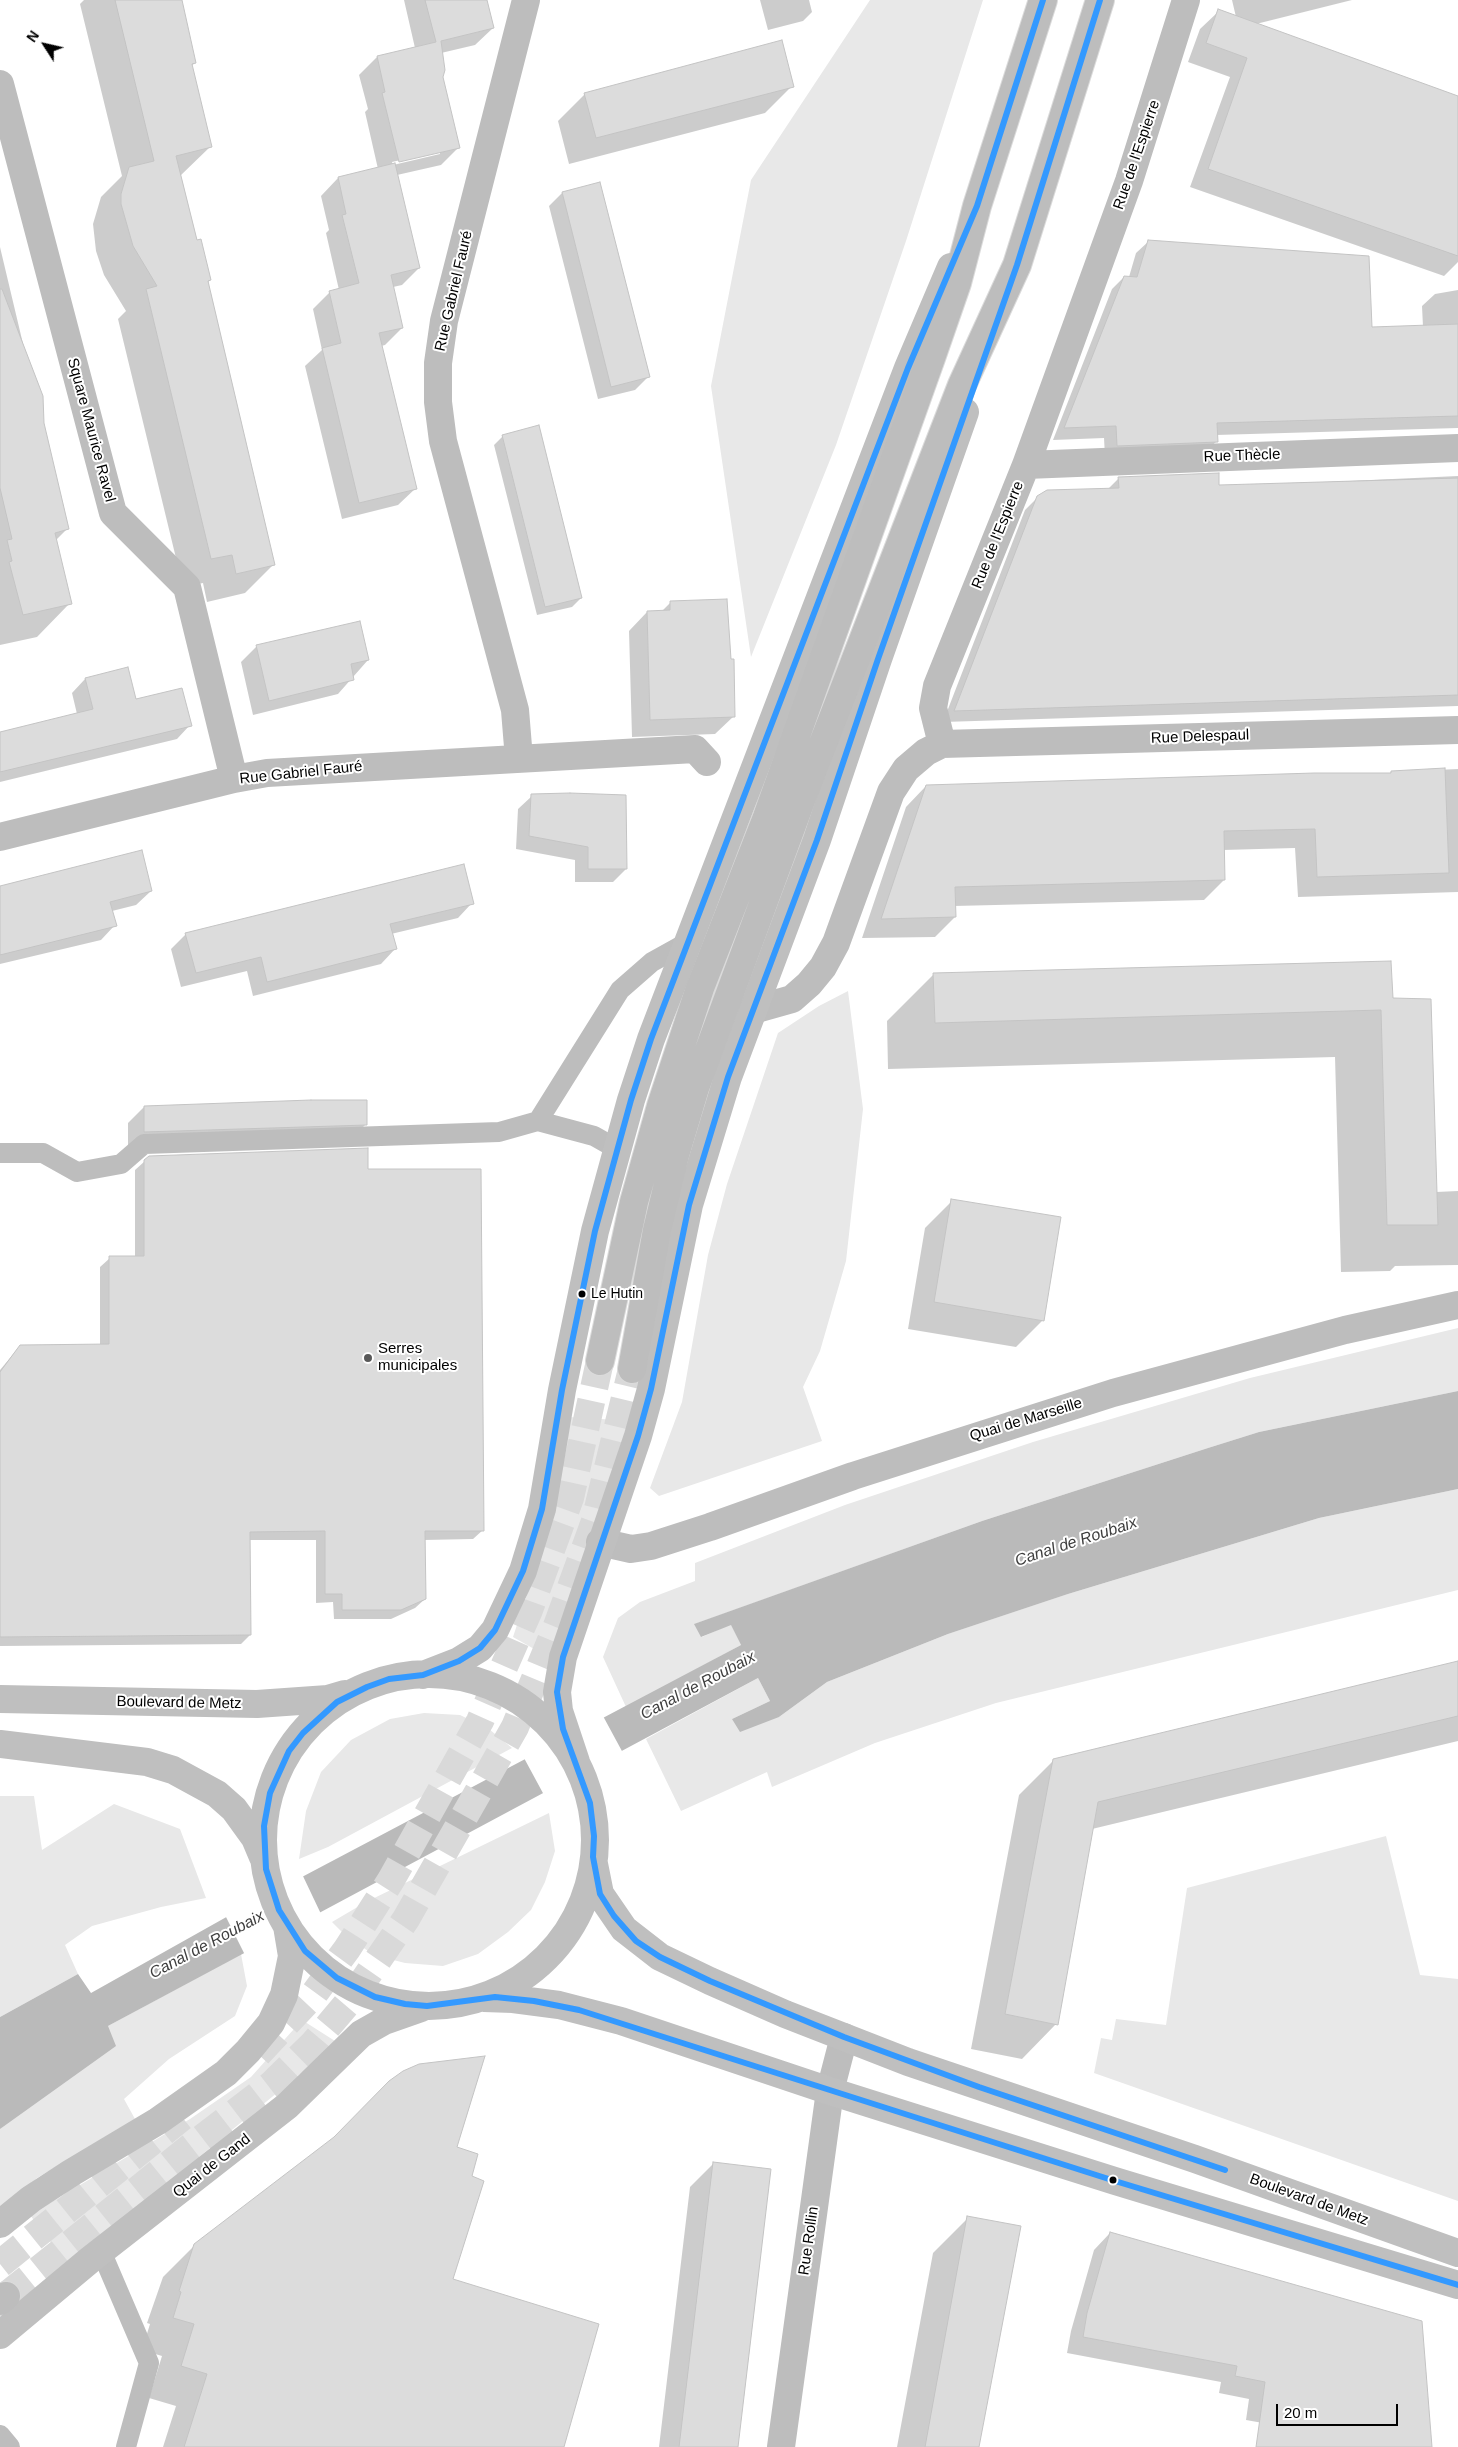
<!DOCTYPE html>
<html>
<head>
<meta charset="utf-8">
<style>
	body { margin:0 }
	#map { position:relative; width:1458px; height:2447px; overflow:hidden; background:#fff; font-family:Arial,sans-serif }
	canvas { display:block }
	.north { position:absolute; left:20px; top:20px; width:50px; height:50px; -webkit-text-stroke:4px #fff; paint-order:stroke; rotate:305deg; font-size:14px; font-weight:700; line-height:20px; text-align:center; color:#000 }
	.north::after { content:''; display:block; margin:auto; width:18px; height:22px; background:#000; clip-path:polygon(50% 0,100% 100%,50% 72%,0 100%) }
	.scale { position:absolute; left:1276px; top:2404px; width:122px; height:22px; box-sizing:border-box; border:2px solid #000; border-top:0; padding-left:6px; font-size:15px; line-height:18px; white-space:nowrap; color:#000; -webkit-text-stroke:4px #fff; paint-order:stroke }
</style>
</head>
<body>
<div id="map">
<canvas width="1458" height="2447"></canvas>
<div class="north">N</div>
<div class="scale">20 m</div>
</div>
<script>
const g = document.querySelector('canvas').getContext('2d');
g.lineJoin = 'round';
function paint(path, color) { g.fillStyle = color; g.fill(path, 'evenodd'); }
const toPath = rows => new Path2D(rows.map(r => 'M' + r).join(''));
function trace(path, color, width, dash) { g.strokeStyle = color; g.lineWidth = width; g.lineCap = dash ? 'butt' : 'round'; g.setLineDash(dash || []); g.stroke(path); }
function drawText(font, color, halo, rows, align = 'center') {
  g.font = font + ' Arial,sans-serif'; g.lineWidth = 4; g.setLineDash([]); g.textBaseline = 'middle'; g.strokeStyle = halo; g.fillStyle = color; for (const [text, x, y, turn = 0] of rows) {
    g.save(); g.translate(x, y); g.rotate((+turn || 0) * Math.PI / 180); g.textAlign = isNaN(turn) ? turn : align; if (halo) g.strokeText(text, 0, 0); g.fillText(text, 0, 0); g.restore();
  }
}
paint(toPath([
	[870,0,983,0,906,241,836,445,751,657,711,386,751,180],
	[848,991,863,1109,846,1261,820,1351,803,1387,822,1441,659,1496,650,1488,682,1402,708,1255,727,1184,778,1033,819,1006],
	[1458,1328,1458,1391,1259,1432,1208,1448,982,1521,695,1624,702,1637,731,1624,741,1645,626,1707,603,1657,618,1618,640,1602,695,1581,695,1563,845,1505,1033,1442,1250,1378],
	[569,1417,633,1421,550,1658,513,1637,549,1528],
	[1458,1489,1458,1590,996,1703,875,1743,772,1787,767,1772,681,1811,646,1739,758,1678,770,1701,732,1719,779,1717,827,1682,948,1634,1068,1594,1319,1518],
	[424,1713,460,1715,489,1729,512,1748,328,1847,299,1859,306,1811,321,1772,351,1740,390,1719],
	[0,1796,34,1796,42,1850,114,1804,180,1829,206,1898,161,1907,92,1926,65,1945,78,1974,0,2017],
	[549,1813,555,1851,545,1882,531,1910,508,1932,478,1954,443,1966,405,1963,374,1955,346,1936,332,1922,366,1902],
	[1386,1836,1420,1975,1458,1979,1458,2201,1094,2073,1101,2038,1112,2040,1116,2019,1166,2025,1187,1888],
	[241,1954,247,1986,235,2016,169,2059,124,2099,135,2119,37,2178,0,2208,0,2129,108,2026],
	[302,2020,335,2041,329,2050,68,2265,30,2215,190,2119,251,2077]
]), '#e8e8e8');
paint(toPath([
	[1458,1391,1458,1489,1319,1518,1068,1594,948,1634,827,1682,779,1717,740,1732,732,1719,770,1701,758,1678,108,2026,116,2046,0,2129,0,2017,78,1974,91,1993,230,1915,741,1645,731,1625,701,1637,694,1624,982,1521,1208,1448,1259,1432]
]), '#bababa');
paint(toPath([
	[603,1716,623,1753,544,1795,524,1758],
	[302,1874,321,1914,245,1955,225,1915]
]), '#fff');
paint(toPath([
	[84,0,176,0,195,63,191,66,210,147,180,176,196,242,210,280,208,282,274,564,245,593,207,602,203,583,183,587,118,319,126,311,104,275,96,251,93,224,101,197,122,176,80,4],
	[404,0,486,0,493,28,475,45,441,53,442,77,459,147,441,165,397,175,419,268,402,285,393,287,402,328,385,345,381,346,416,488,398,505,342,519,305,366,322,350,313,309,330,292,339,290,326,233,329,230,321,196,338,178,378,169,365,112,368,109,359,75,377,57,415,48],
	[440,151,440,154,393,165,392,162],
	[760,0,809,0,812,12,803,21,768,30],
	[1232,0,1352,0,1256,24,1458,97,1458,262,1444,276,1190,187,1230,77,1188,62,1200,29,1219,11,1236,17],
	[792,86,765,113,569,164,558,121,585,94],
	[562,193,648,377,635,390,598,399,549,206],
	[1149,241,1371,329,1423,327,1422,306,1435,294,1458,290,1458,428,1216,435,1217,441,1204,453,1105,457,1104,438,1053,440,1112,289,1124,277,1129,277,1136,253],
	[0,247,67,529,55,541,70,603,37,637,0,645],
	[503,436,581,598,572,607,537,615,494,445],
	[1458,476,1458,706,943,722,1025,510,1038,497,1108,489,1119,478,1218,487],
	[671,602,734,716,715,734,632,737,629,631,647,612,661,612],
	[359,623,368,660,338,694,253,715,241,662,256,647],
	[127,669,135,700,190,725,177,739,0,782,0,733,77,714,72,693,85,679],
	[1458,769,1458,892,1298,897,1295,848,1223,850,1224,880,1204,900,954,906,955,917,935,937,862,938,906,807,926,786,1389,774,1391,772],
	[532,796,626,869,613,882,575,882,575,860,516,849,518,809],
	[0,887,151,891,136,905,112,911,115,925,101,940,0,964],
	[472,903,458,918,391,934,395,949,381,964,253,996,247,971,181,987,171,949,186,934],
	[934,974,1392,1000,1436,1192,1458,1191,1458,1265,1395,1266,1390,1271,1341,1272,1335,1057,888,1069,887,1021],
	[144,1107,366,1124,350,1140,128,1148,128,1123],
	[145,1161,367,1170,483,1530,473,1539,424,1540,425,1599,415,1608,391,1619,334,1619,333,1602,316,1603,316,1540,249,1540,250,1635,241,1644,0,1646,0,1370,20,1346,100,1345,100,1267,110,1258,135,1257,135,1170],
	[952,1201,1043,1320,1016,1347,908,1329,925,1228],
	[1458,1663,1458,1741,1092,1829,1056,2024,1022,2059,971,2049,1019,1795,1054,1760],
	[456,2148,470,2177,452,2280,563,2447,163,2447,176,2406,149,2398,162,2356,142,2350,150,2324,147,2323,163,2277,195,2245],
	[713,2164,736,2447,659,2447,690,2187],
	[968,2218,978,2447,897,2447,933,2253],
	[1110,2233,1431,2447,1286,2447,1274,2425,1246,2420,1249,2399,1219,2393,1221,2382,1067,2353,1071,2331,1094,2250]
]), '#0003');
const building = toPath([
	[115,0,182,0,196,63,192,64,212,147,176,156,197,240,201,239,211,280,208,281,275,565,236,574,232,555,211,559,146,289,157,286,133,246,121,204,121,194,129,167,154,161,115,0],
	[425,0,487,0,494,28,441,41,445,70,443,77,460,148,399,162,382,93,385,92,377,56,436,42,425,0],
	[1218,9,1458,96,1458,256,1208,169,1247,58,1206,43,1218,9],
	[782,40,794,87,596,138,584,93,782,40],
	[395,163,420,268,391,275,403,328,379,333,417,489,359,503,322,348,341,343,329,291,359,283,342,215,346,214,338,177,395,163],
	[600,182,650,377,611,387,562,192,600,182],
	[1148,240,1369,256,1372,327,1458,324,1458,416,1217,423,1218,442,1117,446,1116,426,1064,428,1124,276,1137,277,1148,240],
	[0,289,2,289,43,396,44,423,69,529,55,533,72,604,23,615,9,562,12,561,7,540,12,539,0,488,0,289],
	[539,425,582,598,545,607,502,435,539,425],
	[1219,473,1219,485,1458,478,1458,695,954,711,1037,496,1047,490,1119,488,1118,477,1219,473],
	[727,599,731,659,734,659,735,717,650,720,647,611,670,610,670,601,727,599],
	[360,621,369,660,351,664,354,680,269,701,256,645,360,621],
	[128,667,136,699,182,688,192,726,0,772,0,732,93,709,85,678,128,667],
	[1445,768,1449,873,1317,877,1315,829,1224,831,1225,880,955,887,956,917,881,919,926,785,1314,773,1391,773,1391,771,1445,768],
	[570,793,626,795,627,869,588,869,588,847,529,836,531,794,570,793],
	[142,850,152,891,110,902,117,926,0,955,0,886,142,850],
	[464,864,474,904,390,924,397,949,267,982,261,957,196,973,185,933,464,864],
	[1391,961,1393,998,1431,999,1438,1225,1387,1225,1381,1010,935,1023,933,973,1391,961],
	[311,1100,367,1100,367,1125,144,1132,144,1106,311,1100],
	[368,1148,368,1169,481,1169,484,1531,425,1531,426,1599,401,1610,342,1610,342,1594,325,1594,325,1531,250,1532,251,1635,0,1637,0,1372,20,1345,109,1344,109,1256,144,1256,144,1160,149,1156,368,1148],
	[951,1199,1061,1217,1044,1321,934,1302,951,1199],
	[1458,1661,1458,1716,1098,1802,1058,2025,1005,2014,1053,1759,1458,1661],
	[485,2056,457,2147,478,2154,472,2176,484,2181,453,2279,599,2324,564,2447,184,2447,207,2374,181,2366,194,2324,173,2318,181,2292,179,2291,194,2244,334,2137,389,2081,403,2071,419,2064,485,2056],
	[713,2162,771,2169,738,2447,679,2447,713,2162],
	[967,2216,1021,2226,979,2447,925,2447,967,2216],
	[1110,2232,1422,2321,1432,2447,1256,2447,1265,2382,1235,2376,1237,2366,1083,2337,1087,2313,1110,2232]
]);
paint(building, '#dcdcdc');
trace(building, '#c4c4c4', 1);
trace(toPath([
	[258,2054,314,1994,347,1949,391,1880,480,1721,529,1610,570,1498,600,1361],
	[0,2264,182,2117],
	[6,2296,187,2150,271,2085,313,2044,351,1999,406,1919,515,1727,557,1626,595,1521,632,1369]
]), '#d9d9d9', 28, [28, 14]);
const primary = toPath([
	[600,1361,634,1202,661,1106,700,988,767,817,931,358,957,283,977,206,1043,0],
	[632,1369,657,1230,675,1155,695,1088,805,790,962,385,1017,265,1100,0],
	[0,2301,6,2296]
]);
trace(primary, '#dbdbdb', 30);
trace(toPath([
	[538,1121,594,1136,617,1149],
	[0,1153,43,1153,77,1172,121,1164,144,1144,499,1132,538,1121,620,990,652,962,688,942],
	[101,2251,149,2363,126,2447],
	[0,2435,10,2447]
]), '#bdbdbd', 20);
trace(toPath([
	[0,84,113,513,187,587,234,779],
	[1026,465,1458,448],
	[942,744,933,708,937,686,1026,465,1129,181,1186,0],
	[519,759,515,710,443,441,438,402,438,363,444,321,526,0],
	[0,837,234,779,267,773,695,749,707,762],
	[753,1010,792,999,809,984,823,967,836,943,891,792,906,769,926,752,942,744,1458,730],
	[600,1542,631,1549,651,1546,710,1527,853,1476,1113,1393,1345,1330,1458,1305],
	[781,2447,830,2091,844,2037]
]), '#bdbdbd', 28);
trace(toPath([
	'263 1840a166 166 0 1 1 332 0a166 166 0 1 1-332 0Z',
	[423,1675,459,1661,480,1648,495,1630,523,1571,542,1509,562,1390,595,1231,631,1100,651,1039,908,368,951,267],
	[0,1699,257,1704,328,1699,345,1694],
	[0,1744,147,1762,173,1770,217,1794,234,1809,255,1838,263,1857],
	[576,1762,559,1711,557,1692,563,1657,638,1436,651,1389,689,1205,728,1077,817,840,878,659,965,412],
	[594,1864,600,1894,624,1929,660,1957,710,1981,785,2014,908,2062,1195,2159,1458,2253],
	[484,1998,513,1999,559,2005,621,2021,830,2091,1115,2181,1458,2285],
	[0,2224,31,2199,71,2173,158,2121,226,2073,248,2051,271,2023,284,1995,292,1956,287,1926],
	[0,2335,91,2259,287,2106,361,2034,384,2021,421,2008]
]), '#bfbfbf', 28);
trace(primary, '#bdbdbd', 28);
trace(toPath([
	[1043,0,977,206,908,368,651,1039,631,1100,595,1231,562,1390,542,1509,523,1571,495,1630,480,1648,459,1661,423,1675,389,1679,367,1687,337,1702,303,1733,289,1751,270,1793,264,1826,266,1869,279,1910,305,1951,337,1978,375,1997,405,2004,427,2006,495,1997,534,2001,579,2010,1115,2181,1458,2285],
	[1100,0,1017,265,878,659,817,840,728,1077,689,1205,651,1389,638,1436,563,1657,557,1692,563,1729,590,1803,594,1836,593,1857,600,1894,614,1916,636,1941,660,1957,710,1981,844,2037,979,2087,1225,2170]
]), '#39f', 6);
for (const [x, y, r, color] of [
	[582,1294,4.5,"#000"],
	[368,1358,5,"#595959"],
	[1113,2180,4.5,"#000"]
]) { const dot = new Path2D(); dot.arc(x, y, r, 0, 2 * Math.PI); g.fillStyle = color; g.fill(dot); trace(dot, '#fff', 2); }
drawText('14px', '#000', '#fff', [
	["Le Hutin",591,1294]
], 'left');
drawText('15px', '#000', '#fff', [
	["Rue de l'Espierre",1137,155,-71],
	["Rue Gabriel Fauré",454,291,-77],
	["Square Maurice Ravel",91,430,75],
	["Rue Thècle",1242,456,-2],
	["Rue de l'Espierre",998,535,-68],
	["Rue Delespaul",1200,737,-2],
	["Rue Gabriel Fauré",301,773,-6],
	["Quai de Marseille",1026,1420,-17],
	["Boulevard de Metz",179,1703,1],
	["Quai de Gand",212,2166,-38],
	["Boulevard de Metz",1309,2200,20],
	["Rue Rollin",809,2241,-82]
]);
drawText('15px', '#000', '#fff', [
	["Serres",378,1349],
	["municipales",378,1366]
], 'left');
drawText('italic 16px', '#3e3e3e', '#fff', [
	["Canal de Roubaix",1076,1542,-18],
	["Canal de Roubaix",698,1686,-28],
	["Canal de Roubaix",207,1945,-28]
]);
</script>
</body>
</html>
